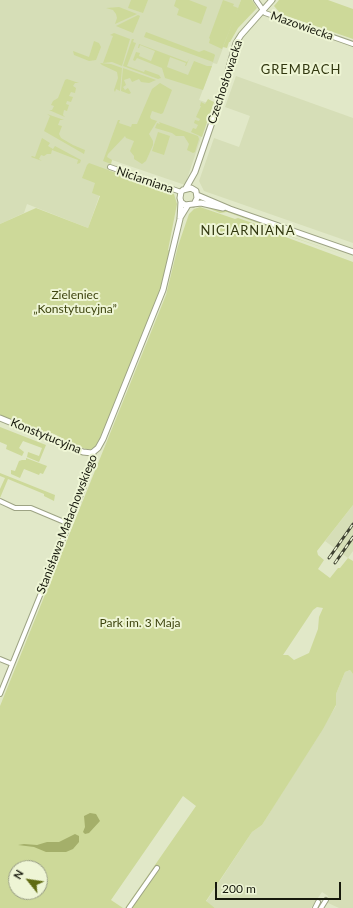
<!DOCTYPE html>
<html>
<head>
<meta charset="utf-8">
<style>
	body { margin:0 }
	#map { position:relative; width:353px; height:908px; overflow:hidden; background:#e1e8c8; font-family:Lato,sans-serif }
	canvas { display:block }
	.north { position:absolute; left:8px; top:860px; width:40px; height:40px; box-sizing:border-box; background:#eef5d5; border:1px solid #989d85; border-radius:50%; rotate:300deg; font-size:11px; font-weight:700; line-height:16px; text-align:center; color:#17190d }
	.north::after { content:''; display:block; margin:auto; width:14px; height:18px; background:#606b12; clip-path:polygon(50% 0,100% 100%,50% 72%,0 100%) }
	.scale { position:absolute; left:215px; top:882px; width:126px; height:18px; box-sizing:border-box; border:2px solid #17190d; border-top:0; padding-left:5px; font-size:12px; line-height:14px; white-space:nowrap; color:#17190d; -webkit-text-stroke:3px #eef5d5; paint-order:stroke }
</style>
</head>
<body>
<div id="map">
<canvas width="353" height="908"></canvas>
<div class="north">N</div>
<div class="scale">200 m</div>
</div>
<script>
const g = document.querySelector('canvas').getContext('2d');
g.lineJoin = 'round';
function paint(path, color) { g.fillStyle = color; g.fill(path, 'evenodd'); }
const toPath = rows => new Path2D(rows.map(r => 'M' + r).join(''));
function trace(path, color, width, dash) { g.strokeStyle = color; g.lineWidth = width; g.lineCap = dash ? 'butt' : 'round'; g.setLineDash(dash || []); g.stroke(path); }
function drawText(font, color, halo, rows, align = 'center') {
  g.font = font + ' Lato,sans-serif'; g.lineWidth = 4; g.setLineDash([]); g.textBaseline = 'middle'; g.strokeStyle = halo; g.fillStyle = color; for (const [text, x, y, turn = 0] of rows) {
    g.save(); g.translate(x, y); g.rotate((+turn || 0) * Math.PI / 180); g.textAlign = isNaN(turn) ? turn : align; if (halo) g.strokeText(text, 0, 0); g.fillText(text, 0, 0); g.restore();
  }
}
paint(toPath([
	[0,0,241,0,217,64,213,63,199,100,211,104,211,108,185,185,112,160,88,228,27,204,24,213,0,224],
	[236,76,353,118,353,243,204,191,199,181,214,138,239,147,250,116,225,107],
	[353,505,353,551,348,558,325,541],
	[350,670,353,674,353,908,339,908,328,903,328,896,322,892,311,908,215,908,206,902,252,832,262,825,336,706,336,694,345,672]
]), '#d6deb7');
paint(toPath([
	[131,0,148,0,143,13,128,8],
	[176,0,189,0,207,7,201,24,177,15,179,9,174,6],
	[223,0,234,4,233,6,238,8,222,49,209,43,210,39,209,38],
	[241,0,252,0,257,8,238,28,230,42,229,42,227,48,223,47],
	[279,0,328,0,353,9,353,39,281,14,274,6],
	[119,7,137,14,115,24,117,18,116,14,113,10,106,8],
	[138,15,140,16,133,33,116,26],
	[146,32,199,52,204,50,214,54,215,55,213,62,144,37],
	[114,33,130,39,122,66,112,62,103,63,113,36,110,35],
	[132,39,134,39,133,42,136,43,127,66,144,72,145,70,159,75,161,78,158,79,123,66],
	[94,41,99,43,101,47,96,60,89,61,74,55,73,51,89,57],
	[139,44,187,62,189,59,186,66,185,66,186,63,170,57,167,67,188,75,194,61,207,66,212,66,203,90,165,78,162,68,137,58,135,61,133,60,136,52,140,53,139,56,151,61,155,51,140,45,139,48,138,48],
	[100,63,111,64,122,68,120,91,116,89,115,92,114,90,118,78,117,72,102,65],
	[123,68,156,80,149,83,141,82,139,79,132,82,130,78,124,80,126,85,123,87,125,90,128,88,131,93,129,94,121,91],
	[67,79,79,83,75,83,73,86,76,88,75,93,71,92,69,96,73,97,71,102,67,101,66,104,69,105,67,111,64,110,63,115,65,117,49,110,52,110,54,106,51,105,53,101,58,98,65,80],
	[160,83,172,90,163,113,161,114,152,111,150,117,151,119,157,121,149,134,153,141,153,145,146,161,142,164,134,159,134,156,130,151,134,141,126,138,125,136,108,154,107,157,112,160,111,164,103,161,118,120,120,120,119,123,131,127,132,124,137,124,152,89],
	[208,99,214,102,202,137,191,132,193,128,196,129,198,125,194,123,195,120,199,121,200,119,196,117,201,106,200,106,201,102,205,104],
	[47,114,64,120,60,120,58,125,62,126,59,134,61,138,73,145,85,150,84,154,44,131,50,116],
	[159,122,198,136,199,139,195,152,193,153,187,150,189,144,184,136,176,136,172,133,155,128,157,123,160,124],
	[158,132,170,136,164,155,152,151],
	[42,138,50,143,48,146,53,149,55,146,81,160,80,163,77,164,78,160,52,150,51,154,47,154,44,156,41,155,39,159,42,161,31,157,32,156,35,157],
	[89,163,174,194,177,204,168,250,170,251,162,285,108,422,95,447,91,449,86,449,64,441,64,439,52,433,48,434,0,415,0,224,36,208,88,228,100,196,92,193,95,183,82,178,87,165],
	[202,205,235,213,284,230,284,234,353,258,277,232,277,230,227,212,220,213,203,206],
	[200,207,235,219,238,218,273,230,272,232,353,262,353,505,317,551,318,555,324,560,318,569,330,578,338,568,340,568,348,558,353,561,353,674,350,670,345,672,336,694,336,705,323,729,262,825,252,832,206,901,215,908,125,908,196,806,183,796,111,900,123,908,0,908,0,706,166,295,178,246,189,214,194,209],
	[317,607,323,608,319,617,318,629,309,653,294,660,288,655,283,655,313,610],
	[16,868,40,868,40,892,16,892],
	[0,427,46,445,39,462,27,457,28,452,39,456,42,448,23,441,19,448,24,452,22,456,6,449,7,445,0,442],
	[26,458,47,466,43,474,40,473,39,475,24,469,20,478,11,474,11,470,15,471,19,461,22,460,26,460],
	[0,473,55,495,54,501,44,496,44,494,8,479,0,498,0,489,5,478,0,476]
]), '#cdd999');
paint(toPath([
	[90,813,96,814,100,821,89,833,85,834,83,832,85,827,84,816],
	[75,834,79,836,79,842,73,849,66,852,46,852,34,847,18,845,24,844,37,845,47,842,59,842]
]), '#a4af6a');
const minor = toPath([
	[256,0,265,13,353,44],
	[110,167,181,192],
	[0,501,15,508,31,508,69,524],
	[0,659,12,664],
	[0,694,80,497,94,460,93,452],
	[129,908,157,868],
	[315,908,318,902],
	[321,908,326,900]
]);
const tertiary = toPath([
	[186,188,195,172,220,99,236,43,241,35,272,0],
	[197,195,230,209,353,252],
	[194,204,197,198,196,191,191,188,183,190,181,192,180,198,181,202,185,205,201,203,223,208],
	[180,218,188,205],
	[0,418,83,452,92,453,98,448,103,439,163,290,180,219,181,202]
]);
trace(minor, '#9da384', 6);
trace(tertiary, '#9da384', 7);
trace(minor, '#fff', 4);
trace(tertiary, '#fff', 5);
const rail = toPath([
	[329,558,353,524],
	[335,563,353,537]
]);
trace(rail, '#3f4232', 3);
trace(rail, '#eef5d5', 1.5, [4.5]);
drawText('12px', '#17190d', '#eef5d5', [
	["Mazowiecka",302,26,19],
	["Czechosłowacka",225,82,-72],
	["Niciarniana",145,180,19],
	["Konstytucyjna",46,436,22],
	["Stanisława Małachowskiego",67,524,-69]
]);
drawText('12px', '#3d440e', '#eef5d5', [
	["Zieleniec",75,295],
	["„Konstytucyjna”",75,309],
	["Park im. 3 Maja",140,623]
]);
g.letterSpacing = '1px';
drawText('13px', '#323810', '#eef5d5', [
	["GREMBACH",301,70],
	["NICIARNIANA",248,231]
]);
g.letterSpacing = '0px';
</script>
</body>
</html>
